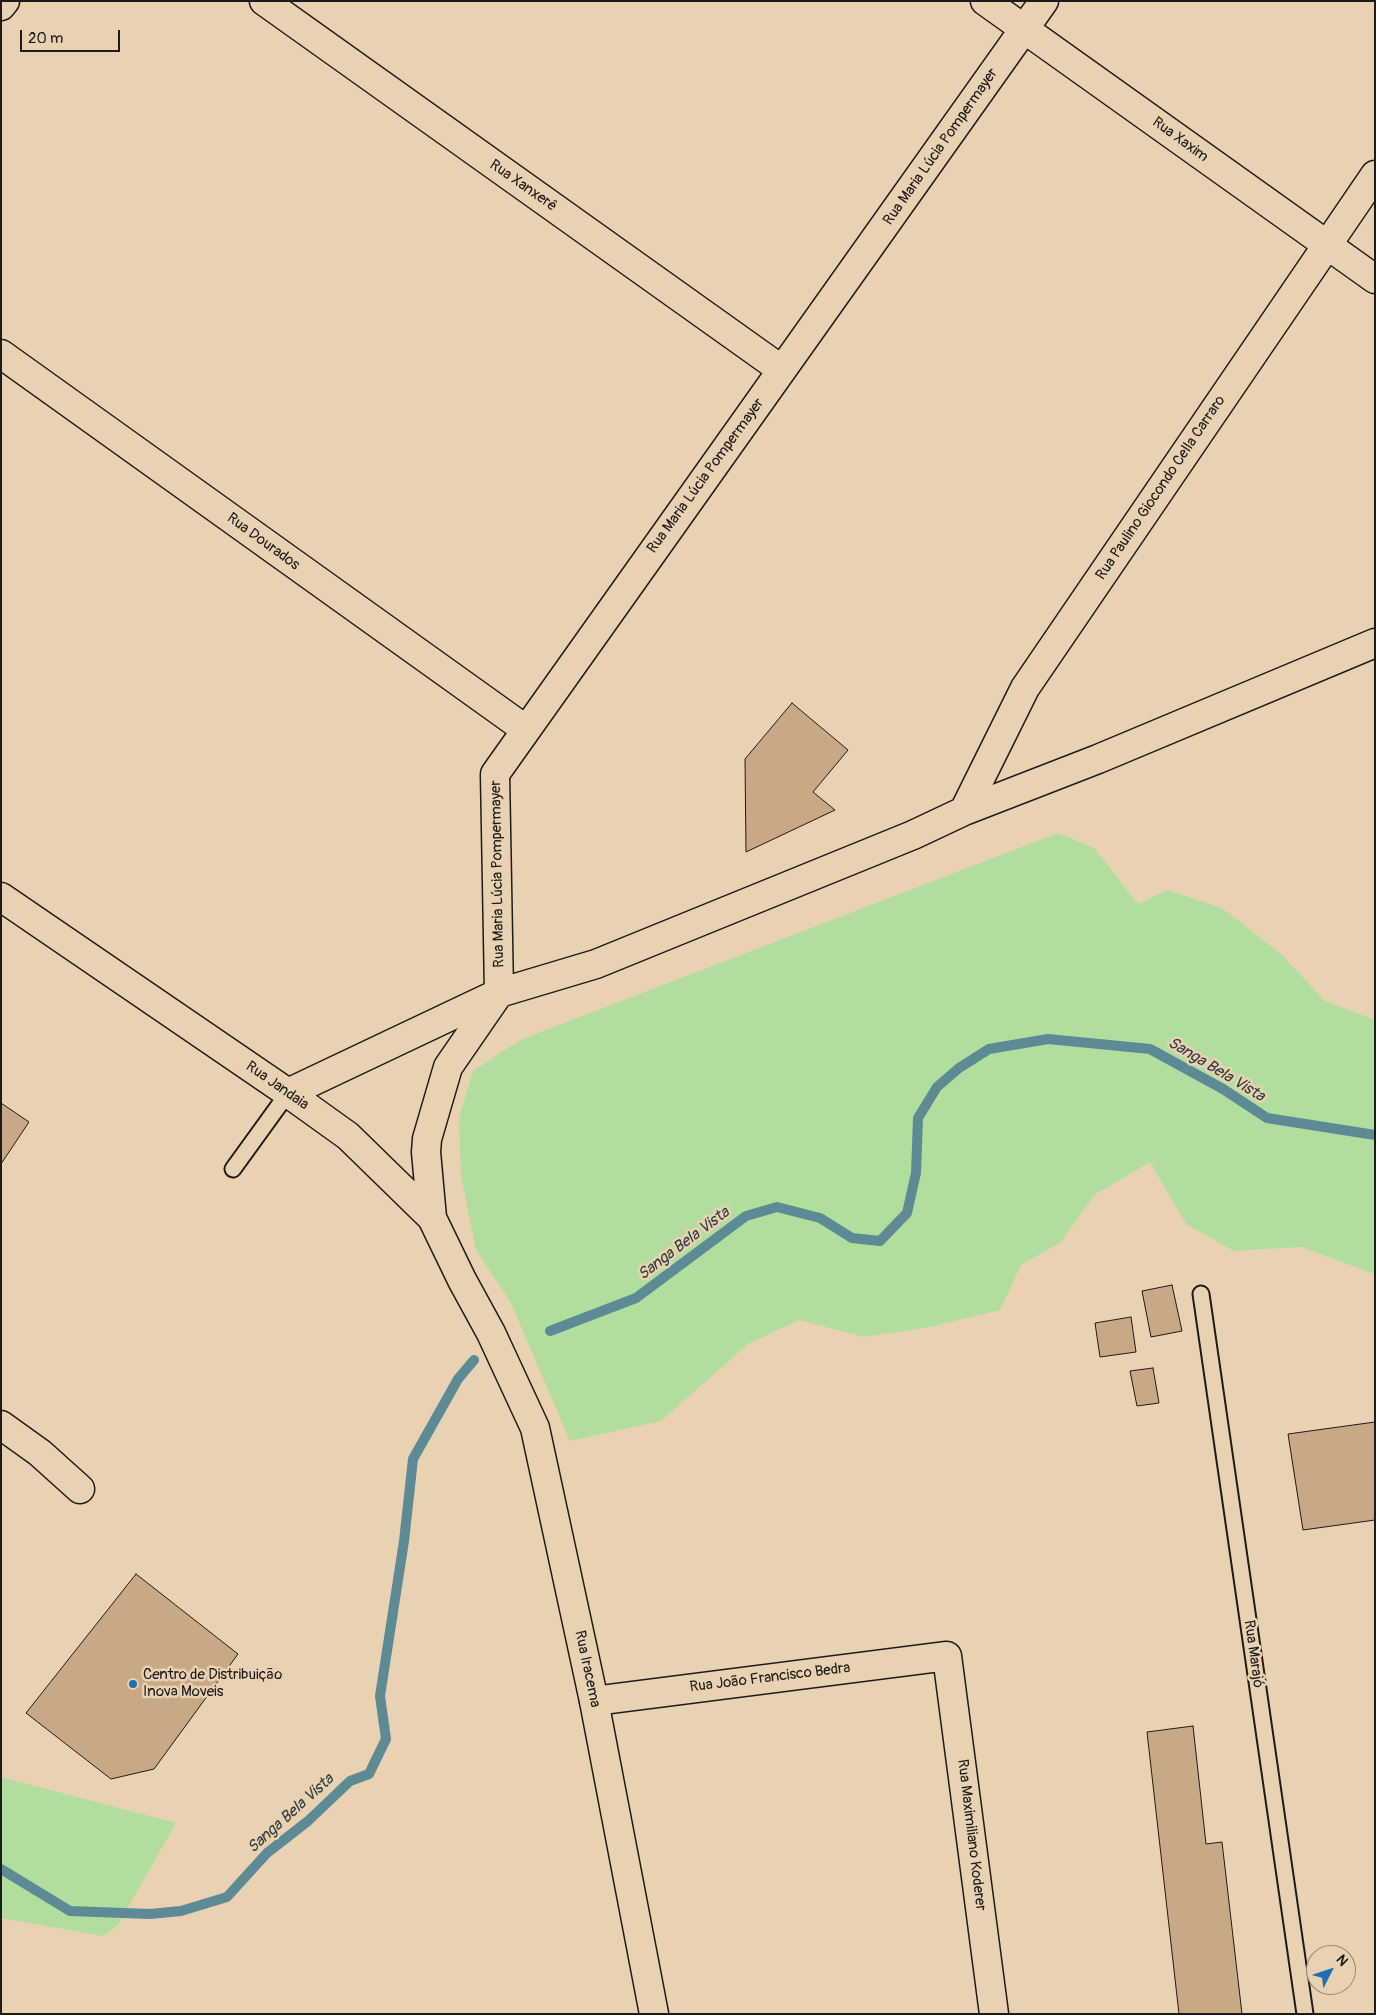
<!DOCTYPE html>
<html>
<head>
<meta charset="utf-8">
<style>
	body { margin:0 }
	#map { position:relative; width:1376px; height:2015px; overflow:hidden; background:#e9d2b1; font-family:Pangolin,sans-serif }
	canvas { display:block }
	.frame { position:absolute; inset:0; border:2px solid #1c1c1c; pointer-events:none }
	.north { position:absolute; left:1306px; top:1945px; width:50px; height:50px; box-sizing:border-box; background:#e9d2b1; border:1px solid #978975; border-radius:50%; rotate:49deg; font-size:14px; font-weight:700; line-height:20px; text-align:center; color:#1c1c1c }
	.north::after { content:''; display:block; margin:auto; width:18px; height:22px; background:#1f6fb2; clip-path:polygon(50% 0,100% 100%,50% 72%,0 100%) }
	.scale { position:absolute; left:20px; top:30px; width:100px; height:22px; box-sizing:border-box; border:2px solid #1c1c1c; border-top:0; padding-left:6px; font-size:15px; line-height:18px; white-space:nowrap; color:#1c1c1c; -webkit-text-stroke:4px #e9d2b1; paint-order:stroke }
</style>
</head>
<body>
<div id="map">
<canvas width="1376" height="2015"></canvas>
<div class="frame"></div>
<div class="north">N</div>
<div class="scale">20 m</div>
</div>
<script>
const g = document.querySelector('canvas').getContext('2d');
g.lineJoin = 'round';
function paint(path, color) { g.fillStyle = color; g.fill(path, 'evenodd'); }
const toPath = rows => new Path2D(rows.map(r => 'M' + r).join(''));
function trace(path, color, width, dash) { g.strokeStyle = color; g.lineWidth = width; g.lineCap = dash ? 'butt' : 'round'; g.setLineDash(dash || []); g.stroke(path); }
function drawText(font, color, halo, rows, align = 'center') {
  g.font = font + ' Pangolin,sans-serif'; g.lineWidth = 5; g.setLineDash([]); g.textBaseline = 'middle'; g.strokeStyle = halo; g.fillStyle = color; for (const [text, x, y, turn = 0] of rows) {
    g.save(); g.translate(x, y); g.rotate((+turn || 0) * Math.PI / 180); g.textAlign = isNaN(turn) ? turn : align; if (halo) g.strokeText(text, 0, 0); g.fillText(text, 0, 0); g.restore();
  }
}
paint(toPath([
	[1058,833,1094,848,1138,904,1167,890,1222,908,1280,953,1325,1001,1375,1020,1375,1274,1301,1247,1234,1251,1186,1224,1150,1162,1094,1195,1061,1242,1021,1265,1000,1310,930,1327,864,1337,799,1320,748,1344,661,1421,570,1441,511,1303,476,1250,461,1175,459,1118,473,1071,520,1040],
	[1,1777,176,1823,118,1925,103,1936,1,1918]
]), '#b1de9d');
trace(toPath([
	[550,1331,636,1298,746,1216,777,1207,820,1218,852,1238,880,1241,907,1213,916,1173,918,1118,937,1087,959,1068,989,1049,1048,1039,1150,1049,1223,1089,1267,1118,1375,1135],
	[1,1869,70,1911,150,1914,181,1911,227,1897,267,1853,308,1821,350,1781,369,1774,386,1739,380,1696,404,1541,413,1459,458,1379,474,1360]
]), '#5c8a95', 10);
const building = toPath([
	[792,703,848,750,813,792,835,810,746,852,745,759,792,703],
	[1,1103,29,1122,1,1164,1,1103],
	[1172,1285,1182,1331,1151,1337,1142,1291,1172,1285],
	[1131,1317,1136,1352,1100,1357,1095,1323,1131,1317],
	[1153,1368,1159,1403,1137,1406,1130,1371,1153,1368],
	[1375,1422,1375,1520,1303,1530,1288,1434,1375,1422],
	[136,1574,238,1654,154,1769,111,1779,26,1713,136,1574],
	[1193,1726,1206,1844,1222,1842,1242,2014,1179,2014,1147,1732,1193,1726]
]);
paint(building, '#c8a885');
trace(building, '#1c1c1c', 1);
const service = toPath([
	[233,1169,288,1093],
	[1201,1294,1305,2014]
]);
const minor = toPath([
	[264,1,782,370],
	[985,1,1375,279],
	[1,354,525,729],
	[964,811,1025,688,1375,175],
	[499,993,495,774,1044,1],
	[288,1093,499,993,596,964,913,835,964,811,1098,759,1375,643],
	[1,1425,40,1453,80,1489],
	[594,1701,947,1656,994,2014]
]);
const tertiary = toPath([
	[1,6,5,1],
	[1,897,288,1093,348,1136,432,1218,462,1280,491,1333,535,1428,594,1701,654,2014],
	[432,1218,426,1152,427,1139,448,1067,499,993]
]);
trace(service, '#1c1c1c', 19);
trace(minor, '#1c1c1c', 31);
trace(tertiary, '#1c1c1c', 31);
trace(service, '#e9d2b1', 15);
trace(minor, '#e9d2b1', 28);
trace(tertiary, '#e9d2b1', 28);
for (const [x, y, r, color] of [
	[133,1684,5,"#1f6fb2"]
]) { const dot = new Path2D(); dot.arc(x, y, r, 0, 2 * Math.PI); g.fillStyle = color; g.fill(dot); trace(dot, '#e9d2b1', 2); }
drawText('15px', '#1c1c1c', '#e9d2b1', [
	["Rua Xaxim",1180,140,36],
	["Rua Maria Lúcia Pompermayer",941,147,-55],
	["Rua Xanxerê",523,186,35],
	["Rua Maria Lúcia Pompermayer",706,476,-54],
	["Rua Paulino Giocondo Cella Carraro",1161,488,-56],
	["Rua Dourados",263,542,36],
	["Rua Maria Lúcia Pompermayer",498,874,-91],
	["Rua Jandaia",277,1086,35],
	["Rua Marajó",1253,1654,82],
	["Rua Iracema",587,1669,78],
	["Rua João Francisco Bedra",770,1678,-7],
	["Rua Maximiliano Koderer",971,1835,83]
]);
drawText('15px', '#1c1c1c', '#e9d2b1', [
	["Centro de Distribuição",143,1675],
	["Inova Moveis",143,1692]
], 'left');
drawText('italic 16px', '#314144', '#e9d2b1', [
	["Sanga Bela Vista",1216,1070,31],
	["Sanga Bela Vista",684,1244,-37],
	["Sanga Bela Vista",291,1814,-42]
]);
</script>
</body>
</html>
